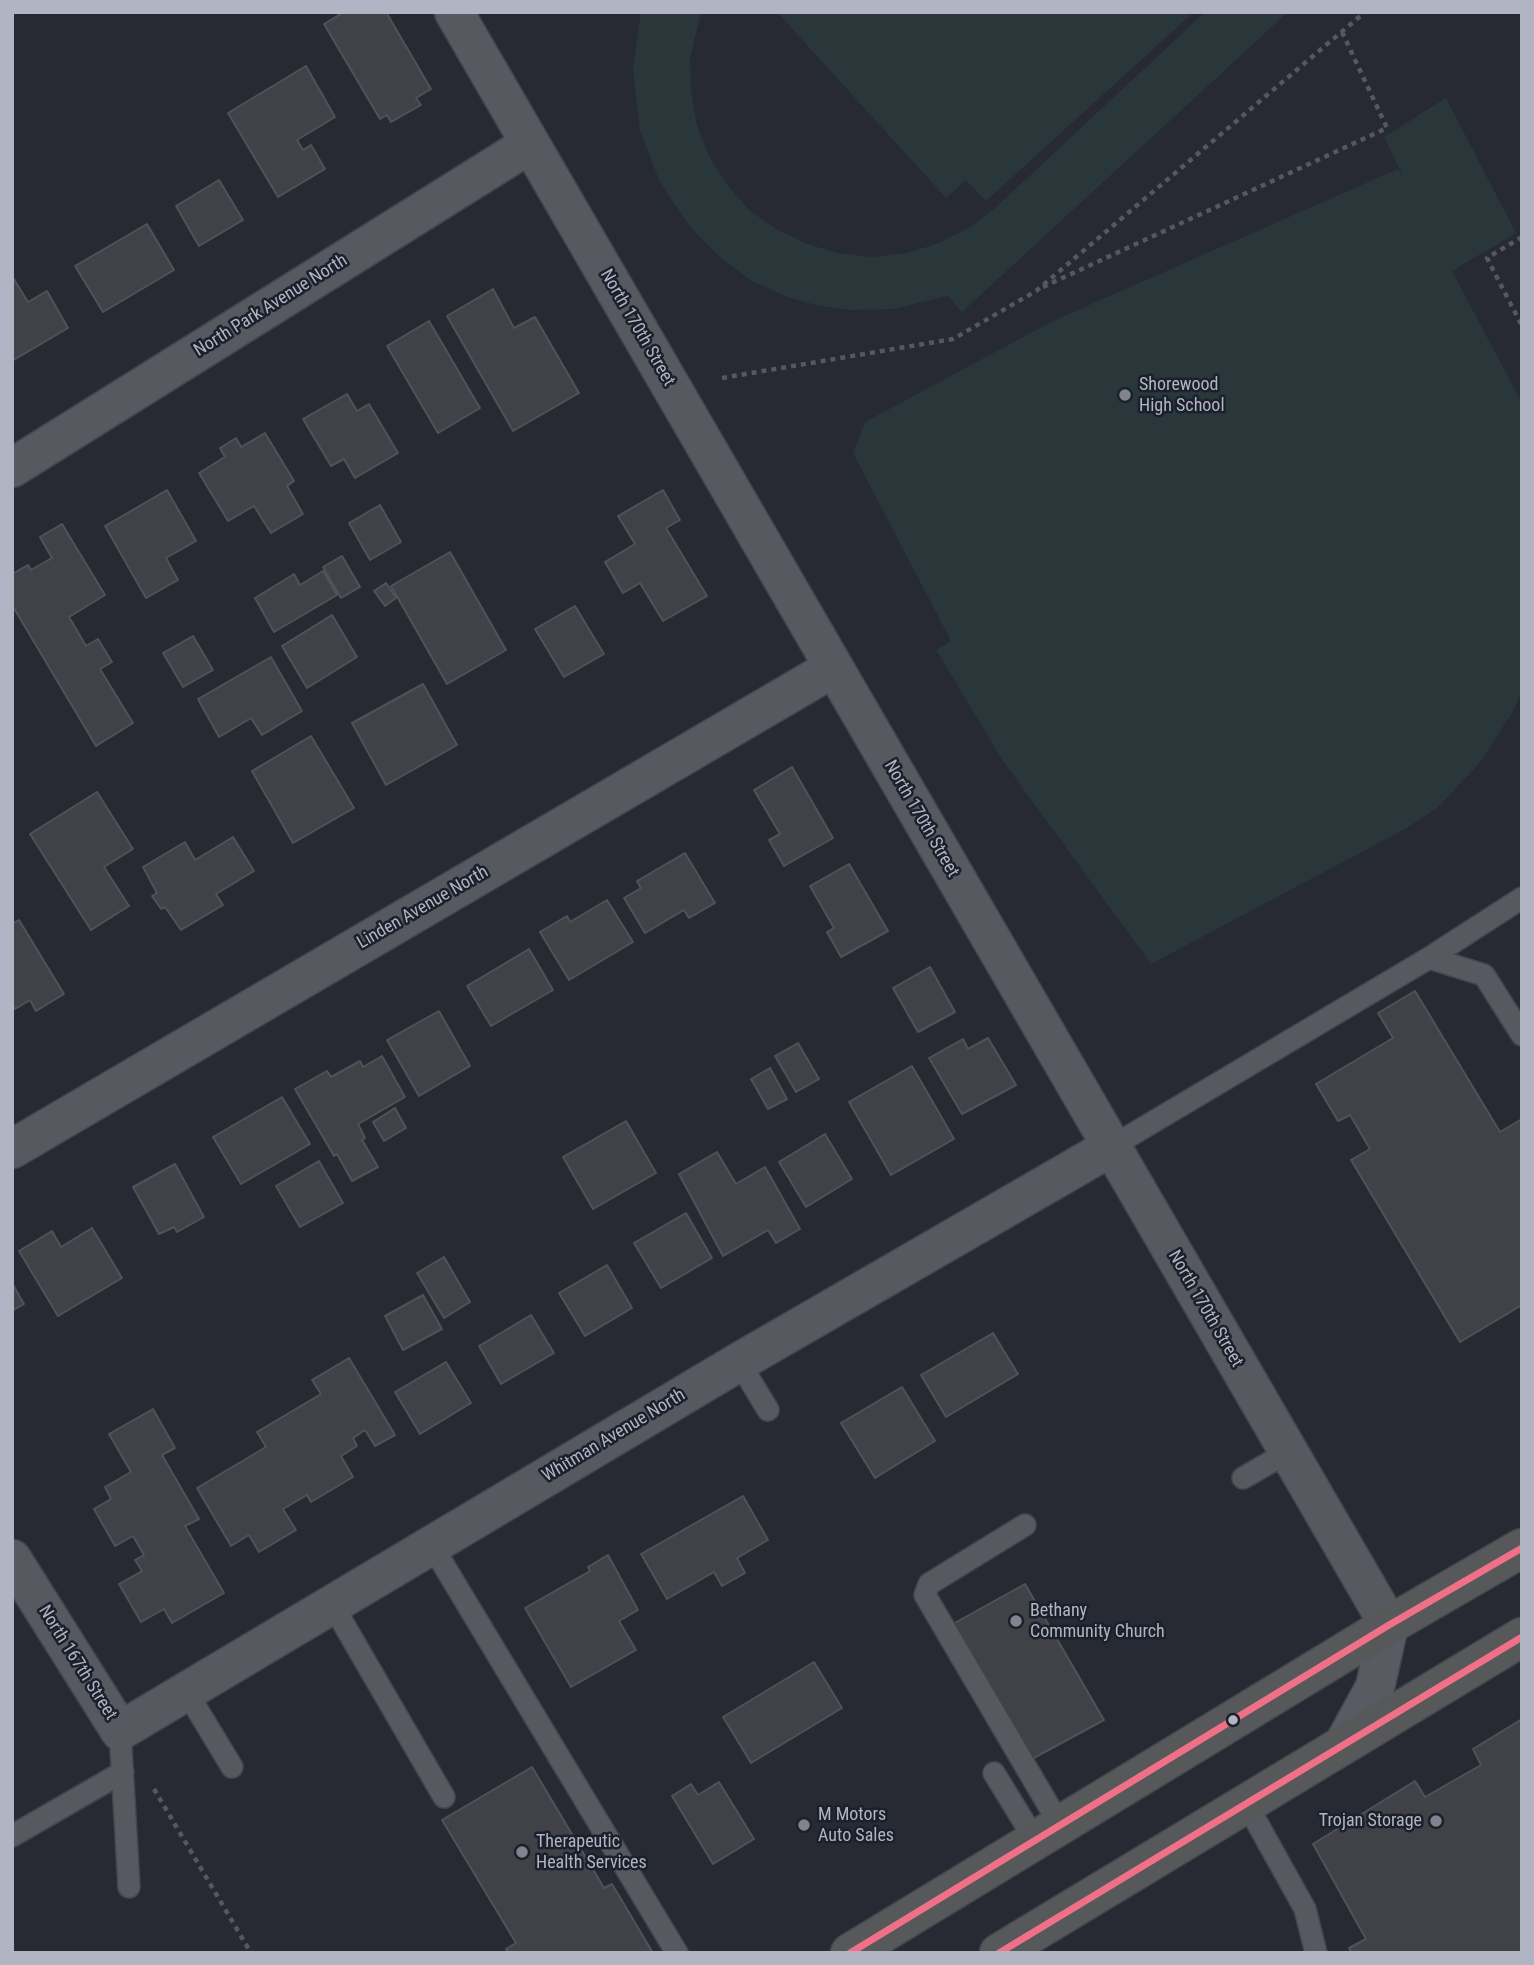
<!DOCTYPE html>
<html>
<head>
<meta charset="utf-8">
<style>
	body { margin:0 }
	#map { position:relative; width:1534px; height:1965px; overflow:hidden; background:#272a32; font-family:"Roboto Condensed",sans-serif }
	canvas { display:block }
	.frame { position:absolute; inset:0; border:14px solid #b1b5c3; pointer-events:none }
</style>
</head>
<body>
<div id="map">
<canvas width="1534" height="1965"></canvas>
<div class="frame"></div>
</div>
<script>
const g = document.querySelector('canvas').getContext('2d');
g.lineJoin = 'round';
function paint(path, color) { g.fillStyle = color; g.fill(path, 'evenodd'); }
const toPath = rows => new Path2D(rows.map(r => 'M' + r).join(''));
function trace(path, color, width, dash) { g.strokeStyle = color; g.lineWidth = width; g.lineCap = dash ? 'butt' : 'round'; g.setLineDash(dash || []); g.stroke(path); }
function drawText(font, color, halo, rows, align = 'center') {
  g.font = font + ' "Roboto Condensed",sans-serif'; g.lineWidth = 5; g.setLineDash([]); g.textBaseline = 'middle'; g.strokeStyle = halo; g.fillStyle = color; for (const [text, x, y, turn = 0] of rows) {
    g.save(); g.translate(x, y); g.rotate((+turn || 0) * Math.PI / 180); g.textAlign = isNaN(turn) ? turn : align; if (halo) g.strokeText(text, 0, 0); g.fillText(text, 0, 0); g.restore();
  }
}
paint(toPath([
	[641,12,701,12,690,58,691,92,697,125,709,156,727,185,749,210,776,229,807,244,838,253,872,257,906,253,937,244,967,229,994,209,1205,12,1288,12,962,312,948,296,893,309,852,310,820,306,790,298,752,281,720,257,691,228,660,183,640,130,633,70],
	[777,12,1194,12,986,201,966,180,946,198],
	[1446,98,1516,233,1452,271,1522,403,1522,692,1512,713,1478,765,1436,809,1405,829,1151,964,1003,761,936,650,951,641,853,453,865,422,1053,321,1398,169,1404,178,1384,137]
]), '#29373a');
const building = toPath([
	[344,12,386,12,431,89,416,98,421,105,391,122,387,115,380,119,324,24,344,12],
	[306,66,335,117,297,140,303,150,311,145,325,169,278,197,228,113,306,66],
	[219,180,243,220,199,246,176,206,219,180],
	[147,224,174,270,103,312,75,266,147,224],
	[12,276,28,302,47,291,68,328,12,361,12,276],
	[493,289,514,328,535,317,579,393,513,431,447,316,493,289],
	[429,321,480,408,438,433,387,346,429,321],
	[347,394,357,411,369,404,398,453,355,478,344,459,331,466,303,419,347,394],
	[265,433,294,481,287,486,303,514,271,533,254,506,228,521,199,473,225,457,220,448,236,438,241,447,265,433],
	[167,490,196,541,166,558,178,580,146,598,105,526,167,490],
	[663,490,680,520,666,528,707,596,663,621,640,583,623,593,605,562,635,544,618,516,663,490],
	[380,505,401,542,370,560,349,523,380,505],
	[62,524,105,595,69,617,86,646,98,639,112,662,100,669,133,723,96,746,12,605,12,574,28,565,31,570,52,558,40,537,62,524],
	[450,552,506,650,447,684,391,586,450,552],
	[342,556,360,587,341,598,323,567,342,556],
	[323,571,337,595,274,632,255,598,294,574,300,585,323,571],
	[386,583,396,598,385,606,374,591,386,583],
	[575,606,604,654,564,677,535,629,575,606],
	[332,615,357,657,307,688,282,646,332,615],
	[193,636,213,670,183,687,163,653,193,636],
	[271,657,302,711,262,735,251,718,219,737,198,699,271,657],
	[423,684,457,745,386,785,352,723,423,684],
	[311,736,354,808,293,843,252,771,311,736],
	[792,767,833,838,784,866,769,840,780,834,754,790,792,767],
	[97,792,133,849,104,867,129,906,91,930,30,834,97,792],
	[233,837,254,871,216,894,223,905,181,930,165,907,161,909,152,896,157,893,143,867,185,842,195,860,233,837],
	[685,853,715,903,689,918,684,910,645,933,624,898,641,888,637,881,685,853],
	[849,864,888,931,841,957,827,932,834,928,810,886,849,864],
	[607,900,633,942,569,980,540,932,567,916,570,922,607,900],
	[19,920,64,994,36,1011,30,1000,15,1009,12,1004,12,924,19,920],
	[529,949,553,990,491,1026,467,986,529,949],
	[930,967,955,1012,918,1032,893,988,930,967],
	[1415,991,1500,1132,1522,1119,1522,1305,1460,1342,1351,1160,1370,1149,1350,1115,1338,1121,1316,1084,1393,1038,1378,1013,1415,991],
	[439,1011,470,1066,419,1096,387,1040,439,1011],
	[988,1038,1016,1085,962,1114,929,1058,963,1039,968,1049,988,1038],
	[798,1043,819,1079,796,1092,775,1056,798,1043],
	[382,1056,405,1097,358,1124,365,1138,362,1140,378,1167,352,1181,337,1154,334,1156,295,1089,327,1071,331,1077,360,1061,363,1067,382,1056],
	[912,1066,954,1139,891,1175,849,1102,912,1066],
	[770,1068,787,1099,768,1109,751,1079,770,1068],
	[282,1097,310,1144,241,1184,213,1137,282,1097],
	[395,1108,406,1128,384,1141,373,1122,395,1108],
	[626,1121,656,1173,593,1209,563,1157,626,1121],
	[825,1134,852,1179,806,1207,779,1162,825,1134],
	[717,1152,736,1184,765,1167,800,1229,776,1243,768,1230,723,1256,679,1174,717,1152],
	[319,1161,343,1203,300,1227,276,1186,319,1161],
	[175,1164,204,1217,177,1232,174,1227,159,1234,133,1187,175,1164],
	[686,1213,712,1258,661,1288,634,1243,686,1213],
	[92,1228,122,1278,58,1316,19,1251,52,1231,61,1247,92,1228],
	[444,1257,470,1302,444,1318,417,1273,444,1257],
	[607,1265,632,1308,585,1336,559,1293,607,1265],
	[12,1283,24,1304,12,1311,12,1283],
	[423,1295,442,1329,403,1350,385,1316,423,1295],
	[531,1315,554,1353,501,1384,479,1346,531,1315],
	[993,1333,1018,1374,946,1417,921,1375,993,1333],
	[349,1358,395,1435,375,1446,365,1430,353,1438,357,1446,341,1456,353,1477,311,1502,307,1495,283,1509,296,1530,259,1552,249,1535,231,1546,197,1488,266,1447,257,1432,321,1394,312,1380,349,1358],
	[446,1362,471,1403,420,1434,395,1392,446,1362],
	[902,1387,935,1441,875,1478,841,1423,902,1387],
	[153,1409,175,1448,162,1455,199,1519,185,1526,224,1593,172,1623,164,1609,141,1622,119,1584,142,1571,135,1560,144,1555,133,1536,115,1546,94,1509,111,1499,105,1487,131,1472,109,1434,153,1409],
	[743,1496,768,1540,737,1558,745,1573,722,1586,714,1572,667,1599,641,1554,743,1496],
	[608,1555,638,1610,619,1621,636,1650,571,1687,525,1608,590,1571,588,1567,608,1555],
	[1025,1584,1104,1720,1030,1760,951,1625,1025,1584],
	[814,1662,842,1708,751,1763,723,1717,814,1662],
	[1522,1719,1522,1953,1352,1953,1349,1948,1366,1939,1313,1844,1415,1781,1425,1797,1481,1765,1473,1749,1522,1719],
	[532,1767,604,1888,612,1884,653,1953,508,1953,506,1949,516,1943,442,1820,532,1767],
	[719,1782,754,1839,713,1864,672,1796,691,1784,698,1795,719,1782]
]);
paint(building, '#404248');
trace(building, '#4e5259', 2);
const lane = toPath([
	[1429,958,1522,898],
	[1111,1147,1429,958,1484,975,1522,1035],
	[739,1362,768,1410],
	[1243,1478,1288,1452],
	[1025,1525,929,1584,925,1595,1060,1825],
	[431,1544,677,1953],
	[332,1604,444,1797],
	[186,1691,232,1767],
	[120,1731,129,1887],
	[994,1773,1035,1840],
	[1246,1803,1305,1909,1316,1953],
	[12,1836,123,1772]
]);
const street = toPath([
	[454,12,1389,1625],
	[12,468,530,144],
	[12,1149,833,668],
	[12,1559,120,1731,739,1362,1111,1147]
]);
const primary = toPath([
	[1346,1740,1375,1687,1389,1625]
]);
const highway = toPath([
	[850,1953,1389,1625,1522,1548],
	[999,1953,1522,1637]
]);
trace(lane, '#42454b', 24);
trace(street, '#42454b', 41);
trace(primary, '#44474f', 41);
trace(highway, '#43464d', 41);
trace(toPath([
	[1522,237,1487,258,1522,326],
	[1043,287,1387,128,1342,32],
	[722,378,953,339,1036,291,1365,12],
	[154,1789,251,1953]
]), '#55585e', 4.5, [5, 5]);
trace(lane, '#575960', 21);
trace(street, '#575960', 38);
trace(primary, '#595b62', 38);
trace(highway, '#56585a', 38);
trace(toPath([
	[850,1953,1389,1625,1522,1548],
	[999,1953,1522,1637]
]), '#ef7087', 7);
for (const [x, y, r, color] of [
	[1125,395,7,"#818490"],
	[1016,1621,7,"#818490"],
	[1233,1720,6,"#b1b5c3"],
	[1436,1821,7,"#818490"],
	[804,1825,7,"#818490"],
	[522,1852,7,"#818490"]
]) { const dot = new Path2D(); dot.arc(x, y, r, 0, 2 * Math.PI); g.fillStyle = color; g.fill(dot); trace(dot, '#1b202b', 2.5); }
drawText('18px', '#b1b5c3', '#1b202b', [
	["North Park Avenue North",271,306,-32],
	["North 170th Street",637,328,60],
	["North 170th Street",921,819,60],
	["Linden Avenue North",423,908,-30],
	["North 170th Street",1205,1309,60],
	["Whitman Avenue North",614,1436,-31],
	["North 167th Street",77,1663,58]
]);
drawText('18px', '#b1b5c3', '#1b202b', [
	["Shorewood",1139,385],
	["High School",1139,406],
	["Bethany",1030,1611],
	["Community Church",1030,1632],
	["M Motors",818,1815],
	["Auto Sales",818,1836],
	["Trojan Storage",1422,1821,"right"],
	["Therapeutic",536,1842],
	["Health Services",536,1863]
], 'left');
</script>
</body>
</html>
